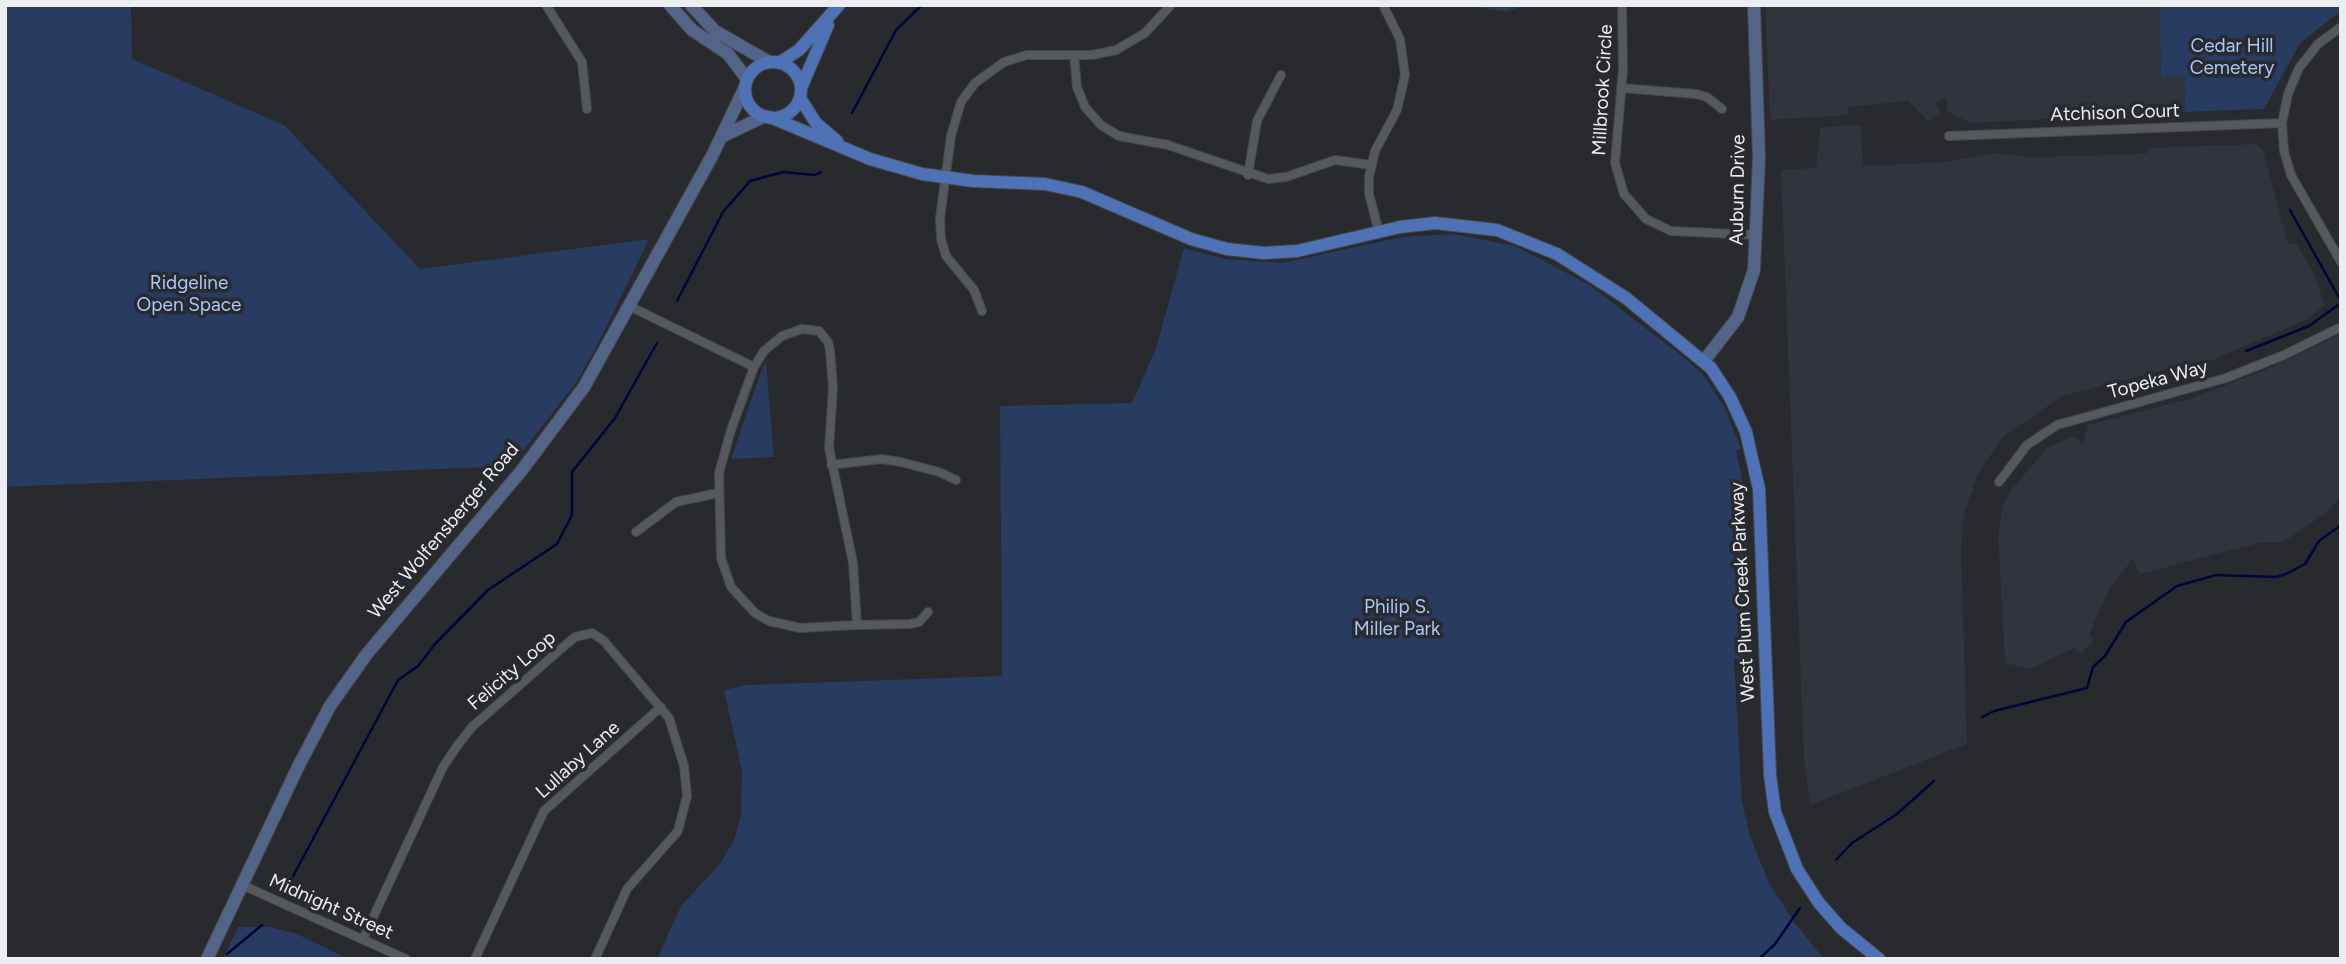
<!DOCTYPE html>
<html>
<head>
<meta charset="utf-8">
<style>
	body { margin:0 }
	#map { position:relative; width:2346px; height:964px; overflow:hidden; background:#282a2e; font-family:Figtree,sans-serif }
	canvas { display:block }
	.frame { position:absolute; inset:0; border:7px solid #ecedf0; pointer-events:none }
</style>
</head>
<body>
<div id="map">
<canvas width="2346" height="964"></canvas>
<div class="frame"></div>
</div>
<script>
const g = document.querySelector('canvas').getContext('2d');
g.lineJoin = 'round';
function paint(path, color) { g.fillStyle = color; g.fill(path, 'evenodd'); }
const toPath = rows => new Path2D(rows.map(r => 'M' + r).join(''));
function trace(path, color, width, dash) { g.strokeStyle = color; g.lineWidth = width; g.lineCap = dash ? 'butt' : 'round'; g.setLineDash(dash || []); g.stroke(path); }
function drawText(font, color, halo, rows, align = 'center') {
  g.font = font + ' Figtree,sans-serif'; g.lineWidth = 7; g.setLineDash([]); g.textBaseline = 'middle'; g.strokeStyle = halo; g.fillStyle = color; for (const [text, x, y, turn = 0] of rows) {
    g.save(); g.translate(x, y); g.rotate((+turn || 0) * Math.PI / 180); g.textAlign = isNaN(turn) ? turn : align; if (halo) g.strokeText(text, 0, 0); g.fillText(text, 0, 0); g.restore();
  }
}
paint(toPath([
	[1765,5,2159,5,2161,76,2184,76,2185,112,1970,123,1947,111,1947,98,1935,102,1942,113,1929,122,1908,101,1848,107,1847,115,1770,120],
	[1861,125,1863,166,1945,162,1992,153,2033,157,2113,155,2148,153,2147,148,2256,144,2263,150,2288,244,2296,243,2314,274,2325,305,2308,319,2205,363,2204,360,2062,396,2003,437,1978,473,1963,518,1961,552,1967,744,1810,805,1804,760,1781,170,1816,168,1820,127],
	[2341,334,2341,497,2326,513,2283,542,2263,542,2140,574,2133,559,2111,586,2089,634,2094,640,2081,654,2074,648,2031,669,2005,663,1998,536,2002,508,2011,490,2047,448,2073,436,2083,443,2087,425,2190,399,2265,370]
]), '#2f343d');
paint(toPath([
	[5,5,131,5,132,59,284,125,420,269,649,239,599,342,576,383,511,466,5,487],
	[1461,5,1530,5,1505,11],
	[2159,5,2341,5,2341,11,2300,43,2264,109,2185,112,2184,76,2161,76],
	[1453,234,1515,246,1588,284,1682,356,1703,375,1725,408,1741,449,1736,451,1742,478,1747,546,1752,658,1734,659,1742,802,1750,836,1769,883,1794,922,1824,959,657,959,681,906,720,864,734,840,741,815,742,771,724,690,746,685,1002,676,1000,406,1132,403,1155,351,1184,248,1225,259,1283,263,1402,237],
	[766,361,774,457,731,459,761,372],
	[238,927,270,927,297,934,348,959,223,959]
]), '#283b61');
trace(toPath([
	[852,113,896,30,922,5],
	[2290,210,2341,301],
	[677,301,723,212,750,181,783,172,815,175,821,172],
	[2246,351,2309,326,2341,303],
	[1982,717,1994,711,2087,688,2093,667,2105,656,2126,622,2177,586,2216,575,2276,577,2286,574,2305,564,2319,541,2341,525],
	[1836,860,1852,843,1897,814,1934,781],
	[291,880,398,680,418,666,435,644,488,590,557,544,572,515,572,472,615,418,657,343],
	[227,954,262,925],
	[1759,959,1775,944,1800,908]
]), '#00053c', 2.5);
const street = toPath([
	[546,5,582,62,587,109],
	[1622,5,1623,69,1615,163,1624,194,1646,219,1671,231,1757,235],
	[2341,27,2318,44,2299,68,2288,94,2282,123,2284,151,2291,175,2341,262],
	[1074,55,1077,87,1085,107,1101,125,1119,136,1168,145,1268,179,1286,177,1335,160,1371,165],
	[1621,88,1696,94,1707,97,1722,109],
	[1949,136,2282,123],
	[1248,175,1257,121,1281,75],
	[1379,232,1369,194,1369,177,1375,151,1397,110,1405,75,1400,39,1383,5],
	[629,306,754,367],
	[982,311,974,290,946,256,941,239,940,218,951,136,961,102,975,83,1004,62,1027,55,1092,55,1116,50,1145,33,1171,5],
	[802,329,819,331,828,342,830,350,833,388,829,448,853,563,857,625,800,628,769,621,755,613,731,587,721,558,719,473,731,430,754,367,764,351,782,336,802,329],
	[831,465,881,459,901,462,939,472,956,480],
	[1999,482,2027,445,2057,425,2226,378,2284,355,2341,327],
	[636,532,676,502,718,493],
	[857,625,910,624,919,622,928,612],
	[242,885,406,959],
	[363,939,443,767,457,746,472,727,555,654,575,637,592,633,604,641,669,718,684,766,687,796,678,831,627,889,595,959],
	[475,959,544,811,661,707]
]);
const secondary = toPath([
	[670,5,692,30,728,54,747,79],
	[691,5,715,31,769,62],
	[723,136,765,116],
	[1704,361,1738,317,1754,270,1759,158,1754,5],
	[207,959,298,767,330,706,366,655,522,470,584,387,712,156,745,87]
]);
const primary = toPath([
	'745 90a28 28 0 1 1 56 0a28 28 0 1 1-56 0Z',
	[779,63,799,50,839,5],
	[801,88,828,25],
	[800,98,816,123,837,141],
	[770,117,870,159,922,174,973,181,1045,184,1082,192,1191,239,1227,249,1264,253,1297,251,1400,227,1435,223,1497,230,1557,254,1626,298,1711,368,1730,397,1746,432,1759,489,1770,775,1775,812,1797,869,1819,903,1841,928,1879,959]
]);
trace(street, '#46474a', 10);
trace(secondary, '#46474a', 14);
trace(primary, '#46474a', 14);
trace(street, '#55585c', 8);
trace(secondary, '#526488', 12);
trace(primary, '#4f71b5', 12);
drawText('19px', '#aac6fb', '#282a2e', [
	["Cedar Hill",2232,46],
	["Cemetery",2232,68],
	["Ridgeline",189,283],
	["Open Space",189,305],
	["Philip S.",1397,607],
	["Miller Park",1397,629]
]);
drawText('19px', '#ecedf0', '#282a2e', [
	["Millbrook Circle",1603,90,-87],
	["Atchison Court",2115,113,-2],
	["Auburn Drive",1738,190,-89],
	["Topeka Way",2158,380,-15],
	["West Wolfensberger Road",444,531,-50],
	["West Plum Creek Parkway",1743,592,-93],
	["Felicity Loop",512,671,-41],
	["Lullaby Lane",578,760,-42],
	["Midnight Street",331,907,24]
]);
</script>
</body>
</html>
